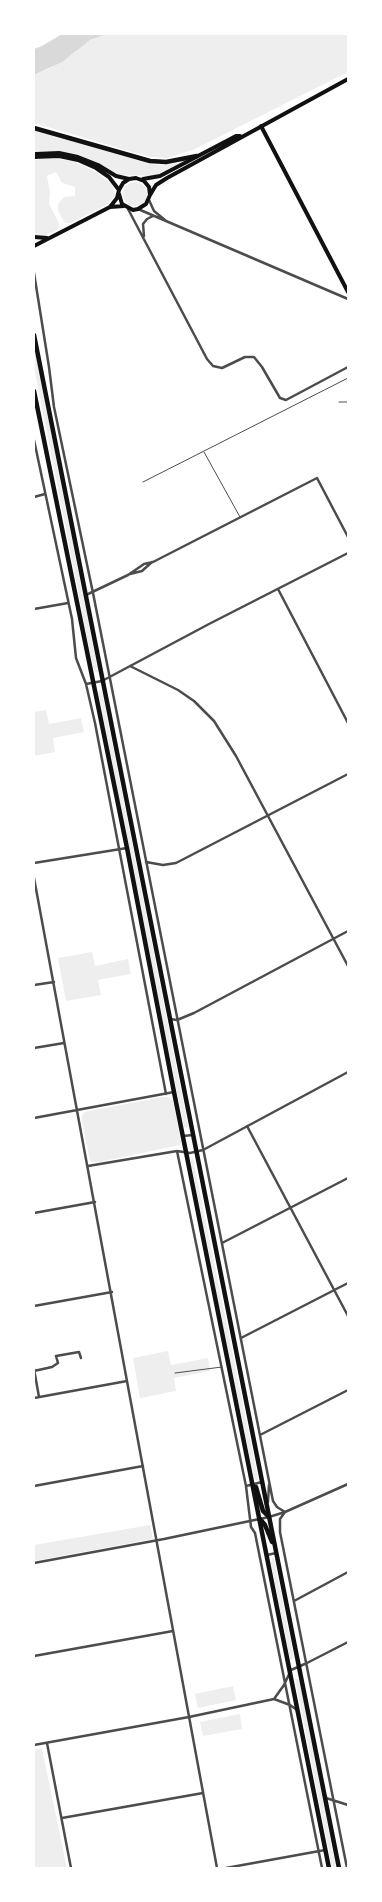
<!DOCTYPE html>
<html>
<head>
<meta charset="utf-8">
<style>
	body { margin:0 }
	#map { position:relative; width:382px; height:1902px; overflow:hidden; background:#fff; font-family:"Archivo Narrow",sans-serif }
	canvas { display:block }
	.frame { position:absolute; inset:0; border:35px solid #fff; pointer-events:none }
</style>
</head>
<body>
<div id="map">
<canvas width="382" height="1902"></canvas>
<div class="frame"></div>
</div>
<script>
const g = document.querySelector('canvas').getContext('2d');
g.lineJoin = 'round';
function paint(path, color) { g.fillStyle = color; g.fill(path, 'evenodd'); }
const toPath = rows => new Path2D(rows.map(r => 'M' + r).join(''));
function trace(path, color, width, dash) { g.strokeStyle = color; g.lineWidth = width; g.lineCap = dash ? 'butt' : 'round'; g.setLineDash(dash || []); g.stroke(path); }
paint(toPath([
	[108,34,348,34,348,72,195,149,168,158,151,157,132,152,34,123,34,75,49,69,74,53,82,45,91,40],
	[34,130,149,163,159,165,180,163,156,176,119,175,78,154,56,151,36,151,34,150],
	[50,158,73,161,96,172,110,182,114,188,115,195,108,204,71,223,66,223,63,220,58,210,58,204,64,197,75,196,75,187,62,183,56,172,47,176,50,191,49,204,59,223,59,227,57,230,45,236,40,237,34,235,34,160],
	'123 194a12 12 0 1 1 24 0a12 12 0 1 1-24 0Z',
	[34,346,98,671,96,673,93,668,34,367],
	[99,691,102,692,188,1125,187,1128,184,1127,107,742,98,693],
	[46,710,49,724,81,718,84,732,53,738,55,752,34,756,34,712],
	[92,952,95,966,128,959,131,974,98,980,101,995,66,1001,58,958],
	[162,1097,168,1097,173,1101,181,1142,180,1145,99,1162,94,1162,90,1161,82,1121,82,1116,84,1112],
	[193,1158,258,1478,257,1481,254,1479,191,1163,191,1159],
	[168,1351,171,1365,208,1358,210,1371,174,1378,176,1391,140,1398,133,1358],
	[150,1525,153,1539,34,1561,34,1545],
	[272,1557,274,1559,294,1658,292,1660,290,1659,271,1563],
	[295,1679,298,1679,300,1683,336,1868,332,1868],
	[233,1686,236,1700,198,1708,195,1694],
	[240,1714,242,1729,203,1736,200,1722],
	[41,1748,42,1749,67,1868,34,1868,34,1750]
]), '#eee');
paint(toPath([
	[62,34,108,34,90,40,62,62,34,75,34,49,42,46]
]), '#d9d9d9');
trace(toPath([
	[339,402,348,402],
	[204,452,240,517],
	[143,482,348,378],
	[175,1373,222,1367]
]), '#4c4c4c', 1);
trace(toPath([
	[149,200,154,211,165,220],
	[128,209,207,359,213,366,222,368,245,357,254,357,262,367,280,398,286,400,348,367],
	[138,209,348,299],
	[144,236,143,224,147,219,153,216],
	[34,273,49,367,54,407,93,593,273,1501,277,1507,285,1512],
	[34,440,72,619,76,658,86,684,95,723,166,1094],
	[34,497,45,494],
	[130,574,142,571,152,562],
	[278,589,348,723],
	[86,595,128,575,144,564,153,562,317,478,348,537],
	[34,609,68,603],
	[130,666,178,690,194,701,214,721,236,756,348,966],
	[86,684,102,681,209,624,348,553],
	[146,862,163,865,176,863,348,774],
	[34,863,127,848],
	[34,878,217,1868],
	[34,985,54,982],
	[170,1019,177,1020,194,1013,348,931],
	[34,1048,64,1043],
	[34,1118,174,1092],
	[247,1126,348,1316],
	[183,1136,193,1135],
	[177,1151,246,1486,251,1527,255,1533,322,1868],
	[88,1166,177,1151,190,1153,203,1150,348,1072],
	[34,1213,95,1202],
	[222,1243,348,1178],
	[34,1306,112,1292],
	[241,1338,348,1283],
	[34,1369,39,1397],
	[34,1371,52,1367,58,1363,56,1356,79,1352,81,1358],
	[34,1398,127,1381],
	[260,1435,348,1390],
	[34,1486,143,1466],
	[246,1486,262,1482],
	[268,1502,269,1485],
	[285,1512,280,1519,280,1532,347,1868],
	[267,1555,276,1553],
	[34,1563,164,1539,269,1517,285,1512,348,1484],
	[294,1601,348,1572],
	[34,1656,173,1631],
	[297,1710,290,1705,274,1699,284,1685,291,1670,307,1663,348,1642],
	[47,1743,71,1868],
	[34,1745,189,1717,274,1699],
	[326,1798,348,1805],
	[62,1818,203,1793],
	[226,1868,325,1850]
]), '#4c4c4c', 2.5);
trace(toPath([
	[261,126,348,292],
	[34,154,59,153,78,157,98,165,116,176,129,179],
	[34,157,59,156,78,160,96,168,109,177,119,190],
	[143,179,160,176,236,136,240,136],
	[150,195,156,185,167,178,348,79],
	[110,207,117,198,119,190,123,183,129,179,136,178,144,181,149,187,150,195,146,204,138,209,133,210,122,204,119,194],
	[34,237,47,238],
	[34,246,110,207,124,206]
]), '#111', 4);
trace(toPath([
	[34,128,150,161,166,162,197,156],
	[34,335,339,1868],
	[34,391,127,848,174,1092,329,1868],
	[256,1487,263,1511,269,1517],
	[260,1519,265,1525,272,1542]
]), '#111', 4.5);
</script>
</body>
</html>
